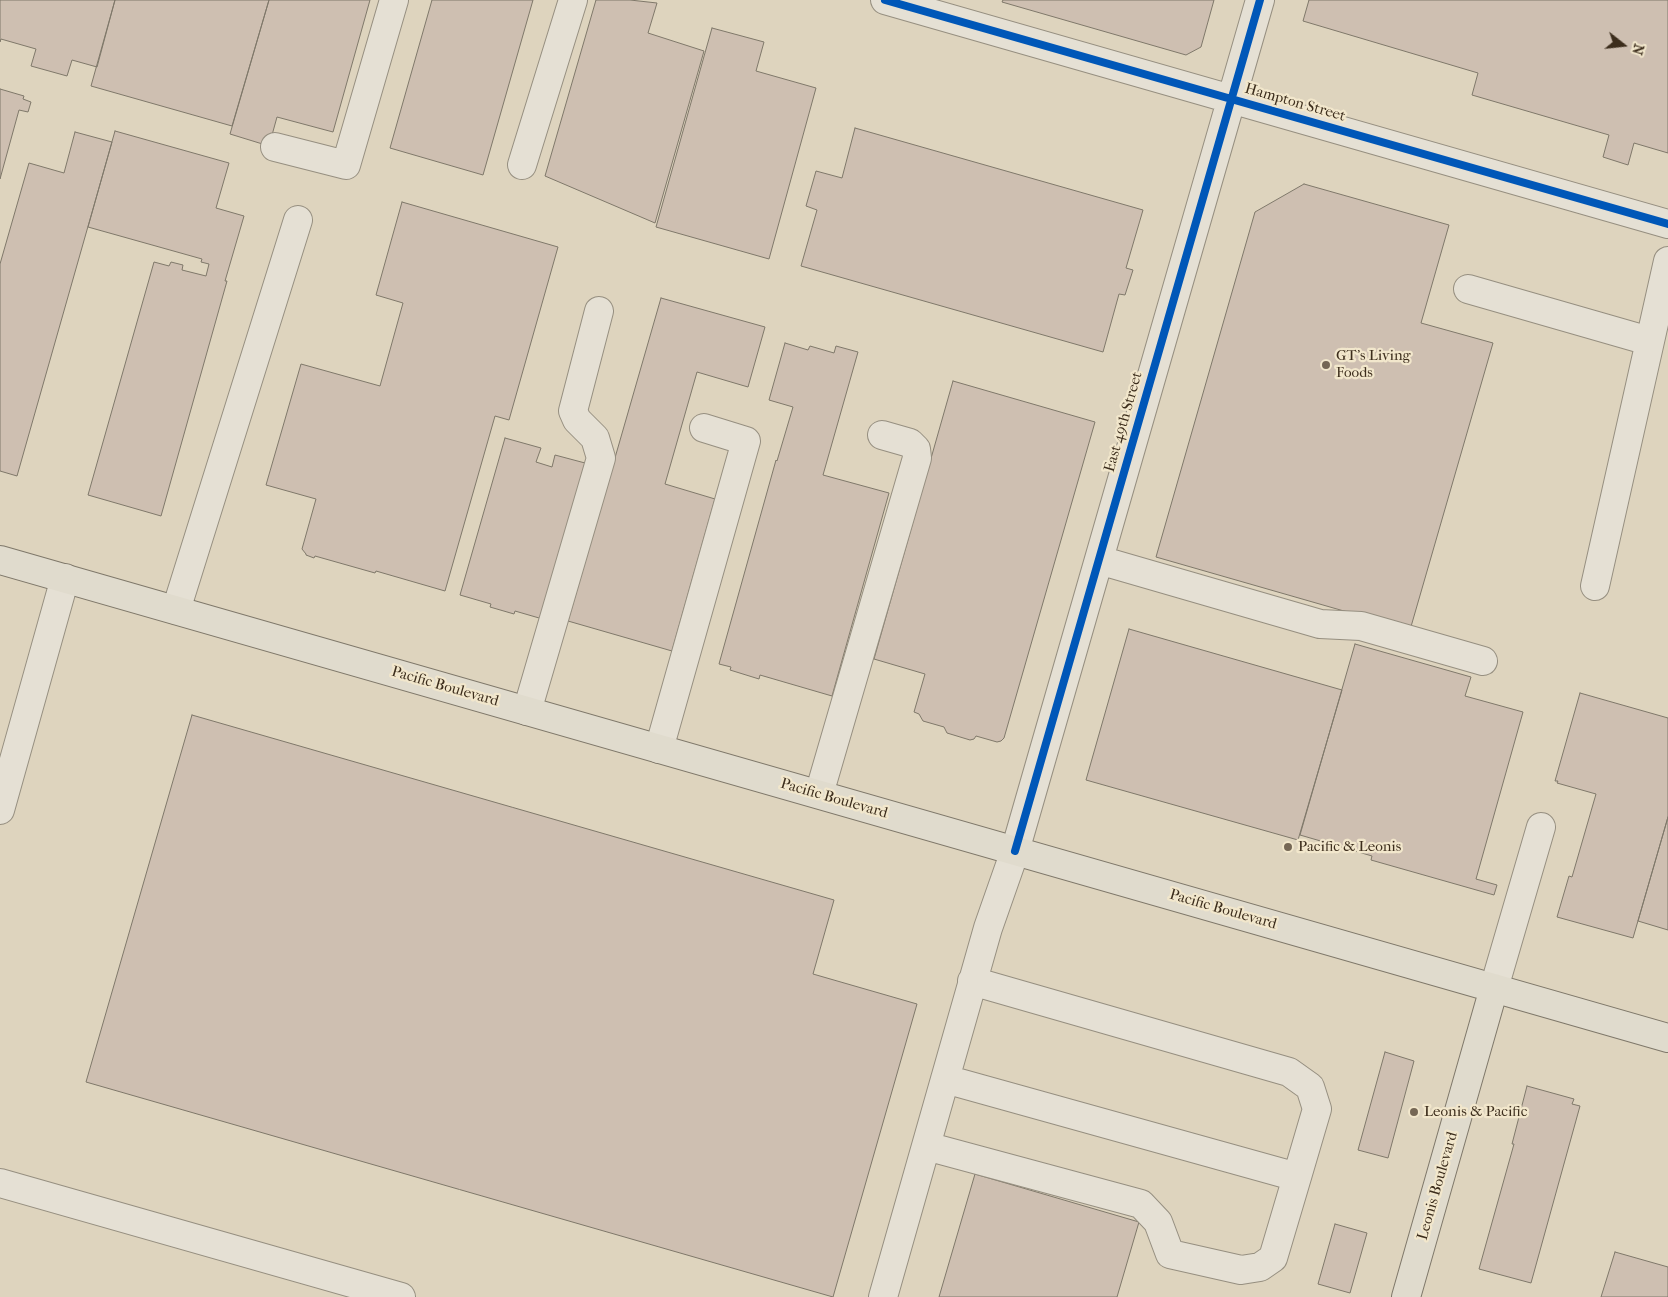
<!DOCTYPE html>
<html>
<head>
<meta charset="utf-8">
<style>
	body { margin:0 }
	#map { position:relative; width:1668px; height:1297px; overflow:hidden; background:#ded4be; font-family:"IM FELL French Canon",serif }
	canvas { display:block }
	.north { position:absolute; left:1598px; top:20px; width:50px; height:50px; -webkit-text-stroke:4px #f2e7cc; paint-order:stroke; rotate:106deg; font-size:14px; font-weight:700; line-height:20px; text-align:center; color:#3c2d1c }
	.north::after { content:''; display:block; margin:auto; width:18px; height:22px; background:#3c2d1c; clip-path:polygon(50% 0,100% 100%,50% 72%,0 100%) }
</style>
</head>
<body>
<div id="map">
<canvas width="1668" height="1297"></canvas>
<div class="north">N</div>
</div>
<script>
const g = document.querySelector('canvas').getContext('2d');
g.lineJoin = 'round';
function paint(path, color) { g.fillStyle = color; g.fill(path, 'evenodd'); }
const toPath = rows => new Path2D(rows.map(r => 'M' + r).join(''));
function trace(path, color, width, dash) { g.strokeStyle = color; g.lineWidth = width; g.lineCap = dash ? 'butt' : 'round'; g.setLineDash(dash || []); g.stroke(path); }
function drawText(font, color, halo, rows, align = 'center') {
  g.font = font + ' "IM FELL French Canon",serif'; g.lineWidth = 4.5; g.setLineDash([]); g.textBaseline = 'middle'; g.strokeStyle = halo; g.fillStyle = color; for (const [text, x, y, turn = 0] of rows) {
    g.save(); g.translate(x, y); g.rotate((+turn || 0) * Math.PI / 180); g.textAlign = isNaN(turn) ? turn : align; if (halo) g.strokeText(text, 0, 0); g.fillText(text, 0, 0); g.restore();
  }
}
const building = toPath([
	[0,0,115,0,97,67,72,60,67,76,31,66,36,49,1,39,0,42,0,0],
	[115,0,269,0,232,126,91,86,115,0],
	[269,0,370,0,333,132,277,117,269,146,230,134,269,0],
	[432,0,533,0,483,175,390,148,432,0],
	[596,0,630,0,657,3,648,33,704,51,655,223,545,176,596,0],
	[1003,0,1214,0,1201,47,1186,55,1002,2,1003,0],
	[1309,0,1668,0,1668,153,1634,143,1628,165,1603,157,1609,135,1472,95,1478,73,1303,21,1309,0],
	[712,28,764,42,756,71,816,88,769,259,656,227,712,28],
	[0,89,24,96,23,99,31,102,28,112,19,110,0,179,0,89],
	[855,128,1143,210,1126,268,1133,270,1125,295,1119,294,1103,352,801,266,817,210,806,206,816,171,842,178,855,128],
	[115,131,229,163,216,208,244,216,225,281,227,281,161,516,88,495,154,262,169,266,171,262,183,265,182,270,206,276,209,264,201,262,202,259,88,227,115,131],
	[75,132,112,142,17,476,0,471,0,264,29,163,64,173,75,132],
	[1304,184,1449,225,1421,323,1493,343,1410,630,1156,557,1255,212,1304,184],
	[402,202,558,247,509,420,495,416,445,591,376,571,375,573,315,556,314,558,306,555,306,554,302,549,316,499,266,485,301,364,380,386,403,303,376,295,402,202],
	[661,298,765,327,748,387,697,372,665,484,715,499,672,651,568,621,661,298],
	[785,343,808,350,810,346,834,353,836,346,858,352,823,475,889,493,832,696,760,675,759,679,730,670,731,667,719,664,776,460,777,461,793,407,769,400,785,343],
	[953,381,1095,422,1004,738,1001,741,997,742,976,736,974,739,970,740,947,733,944,727,923,721,919,714,914,712,925,674,874,659,953,381],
	[505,438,541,448,536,462,552,467,555,455,585,463,546,620,515,611,514,614,490,607,491,604,460,595,505,438],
	[1129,629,1342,690,1298,840,1086,780,1129,629],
	[1355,644,1471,677,1465,696,1523,712,1476,879,1497,885,1494,895,1371,860,1372,856,1300,835,1355,644],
	[1580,693,1668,718,1668,817,1633,938,1557,917,1569,876,1572,877,1596,794,1557,783,1558,781,1555,781,1580,693],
	[192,715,834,900,813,974,917,1004,833,1297,86,1082,192,715],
	[1668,817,1668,930,1638,921,1668,817],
	[1385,1052,1414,1061,1388,1158,1358,1150,1385,1052],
	[1527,1086,1574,1099,1572,1104,1580,1106,1531,1283,1479,1269,1514,1144,1512,1144,1527,1086],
	[975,1174,1139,1222,1117,1297,939,1297,975,1174],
	[1335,1224,1367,1233,1350,1293,1318,1284,1335,1224],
	[1615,1252,1668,1267,1668,1297,1601,1297,1615,1252]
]);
paint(building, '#cebfb1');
trace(building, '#7f786a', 1);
const minor = toPath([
	[885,0,1668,224],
	[275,147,346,165,394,0],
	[522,165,573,0],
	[1468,289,1649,341],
	[1099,560,1320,624,1361,626,1483,661],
	[1595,586,1668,261],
	[176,610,298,220],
	[527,711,601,458,595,438,577,420,573,411,599,311],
	[659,749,746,441,704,428],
	[819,794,917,458,916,449,910,443,882,435],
	[0,810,65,578],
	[1494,988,1541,827],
	[945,1079,1297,1177,1317,1109,1310,1087,1289,1072,972,981],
	[926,1146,1141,1204,1158,1222,1170,1254,1241,1270,1260,1267,1273,1258,1297,1177],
	[0,1183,401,1297],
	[883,1297,988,928,1015,851,1038,771,1260,0]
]);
const major = toPath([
	[0,560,1668,1038],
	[1406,1297,1494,988]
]);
trace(minor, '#968f80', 30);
trace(major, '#7f786a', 30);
trace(minor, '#e5e0d4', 28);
trace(major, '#e0dbcd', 28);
trace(toPath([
	[885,0,1668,224],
	[1015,851,1260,0]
]), '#0057b8', 8);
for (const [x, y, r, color] of [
	[1326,365,5,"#756755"],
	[1288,847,5,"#756755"],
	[1414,1112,5,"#756755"]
]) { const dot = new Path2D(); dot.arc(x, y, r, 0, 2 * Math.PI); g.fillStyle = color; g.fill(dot); trace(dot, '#f2e7cc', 2); }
drawText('15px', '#3c2d1c', '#f2e7cc', [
	["Hampton Street",1295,103,16],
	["East 49th Street",1124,422,-74],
	["Pacific Boulevard",445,687,16],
	["Pacific Boulevard",834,799,16],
	["Pacific Boulevard",1223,910,16],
	["Leonis Boulevard",1438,1186,-74]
]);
drawText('15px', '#3c2d1c', '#f2e7cc', [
	["GT's Living",1336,356],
	["Foods",1336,373],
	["Pacific & Leonis",1298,847],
	["Leonis & Pacific",1424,1112]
], 'left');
</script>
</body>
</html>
